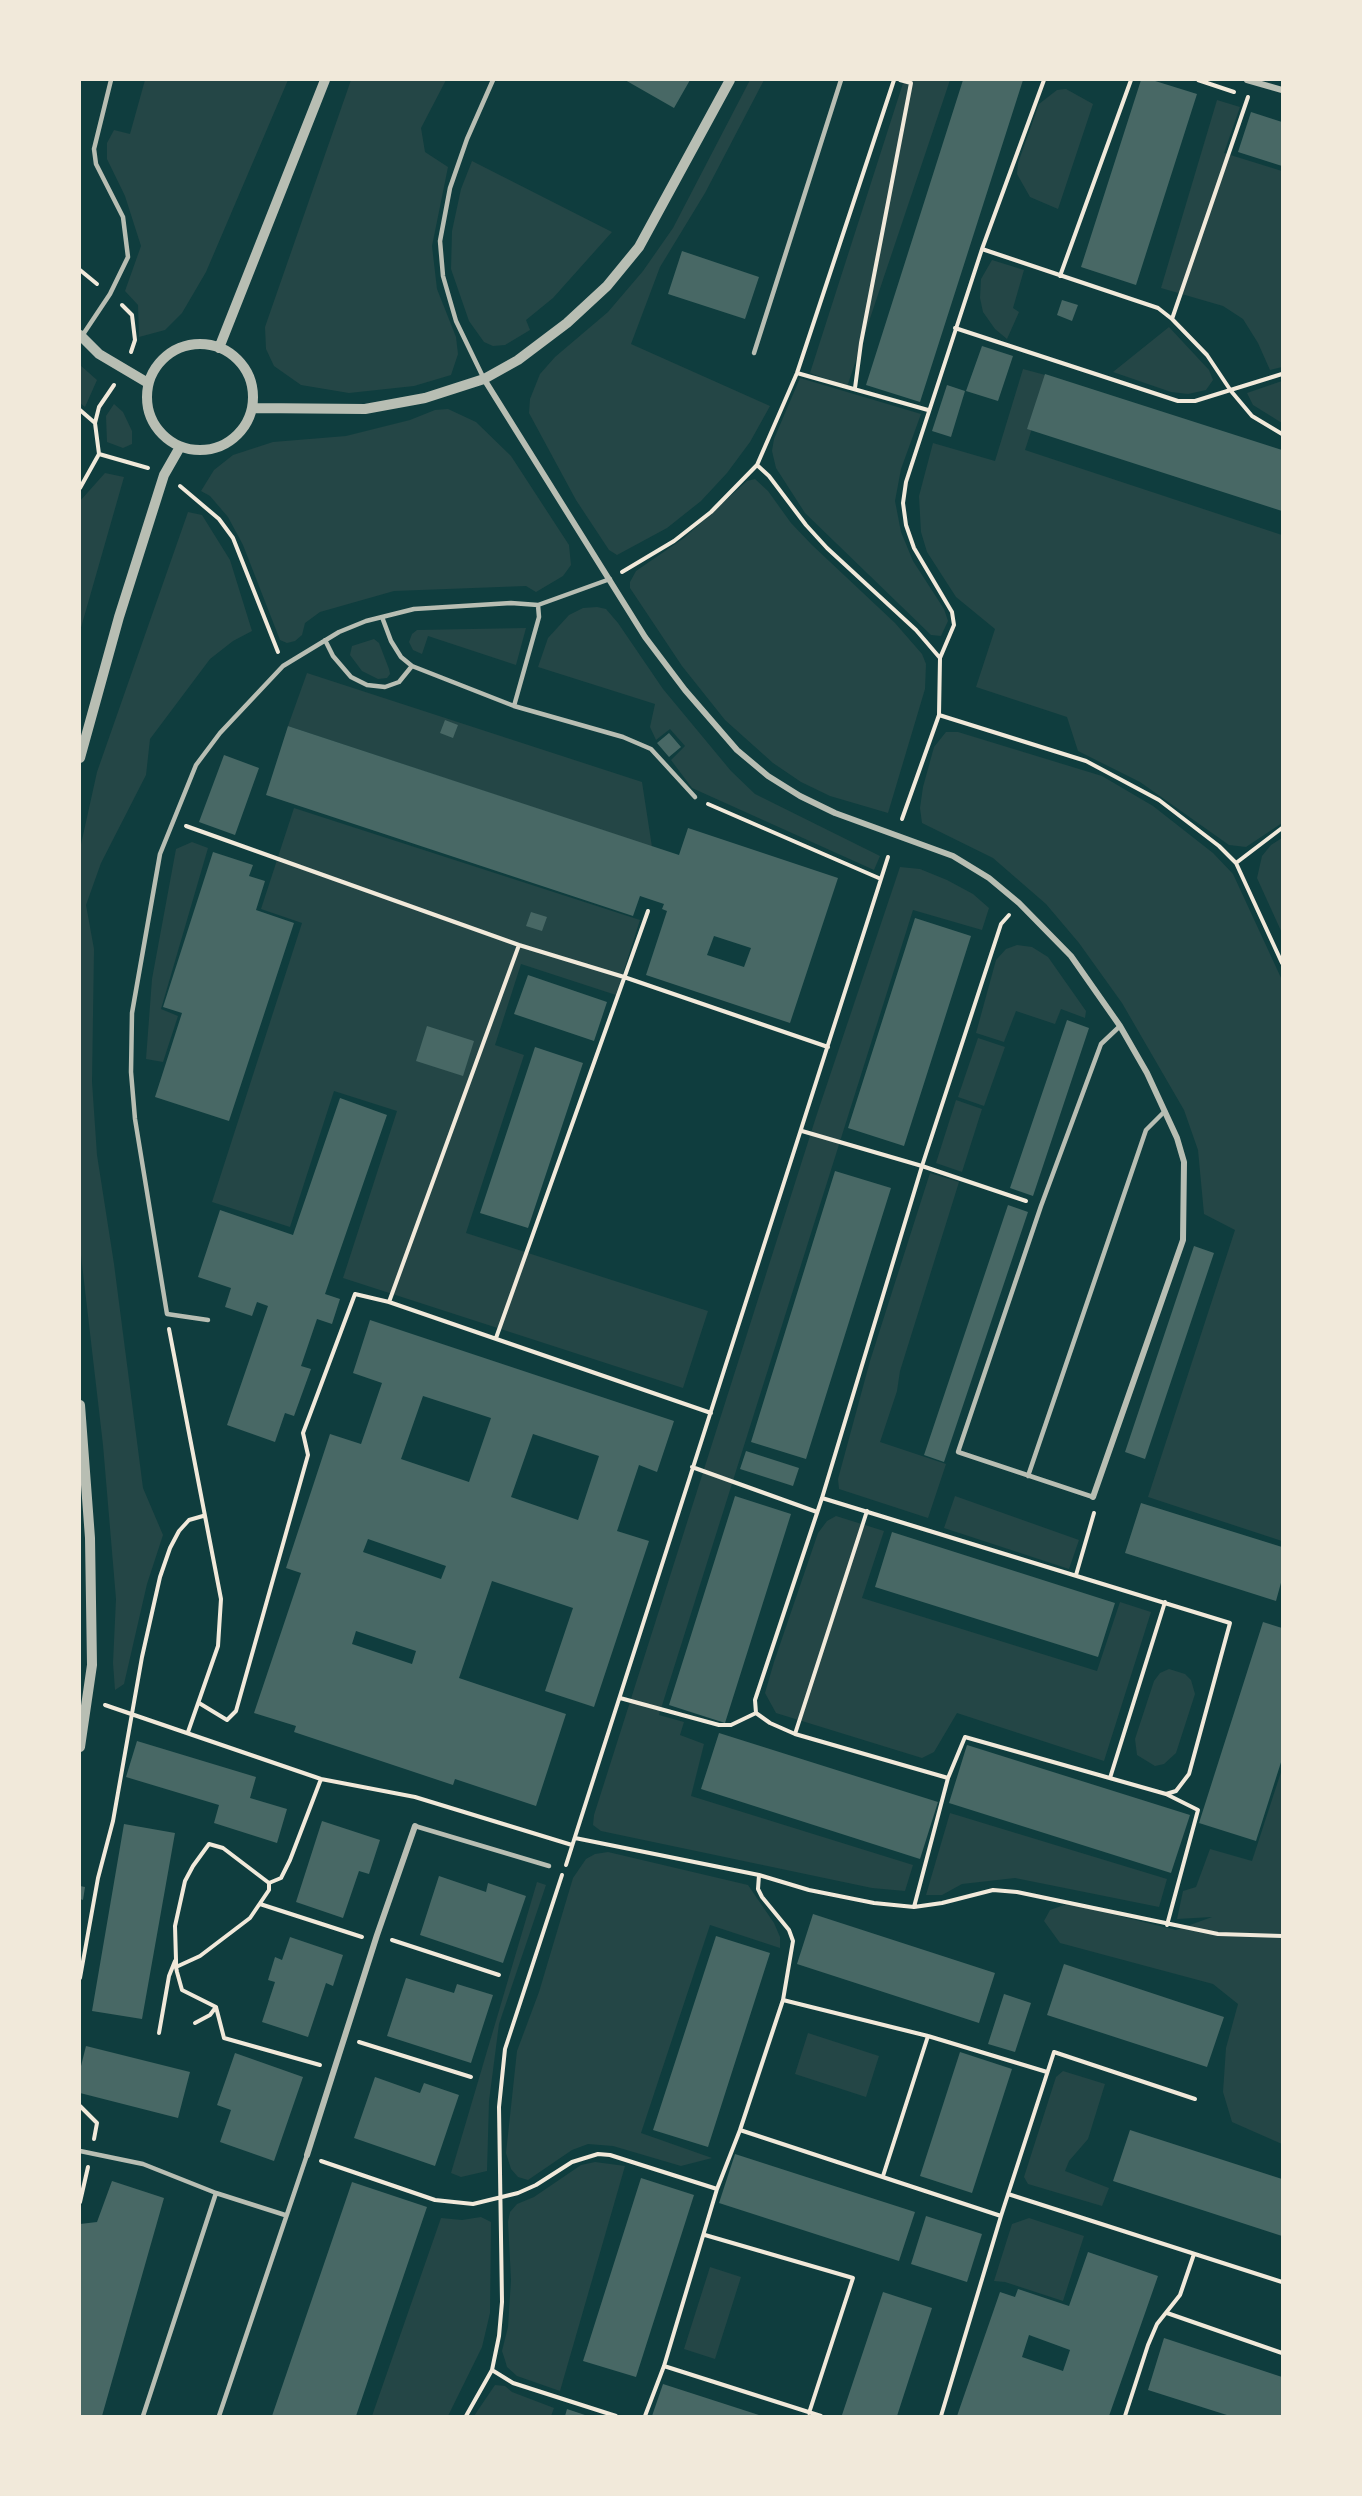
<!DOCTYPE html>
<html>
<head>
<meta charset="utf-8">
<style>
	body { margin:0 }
	#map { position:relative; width:1362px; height:2496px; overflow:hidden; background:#0f3d3e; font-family:"Sofia Sans Condensed",sans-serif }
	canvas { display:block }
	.frame { position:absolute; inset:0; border:81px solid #f1e9da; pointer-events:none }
</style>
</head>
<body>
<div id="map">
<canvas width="1362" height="2496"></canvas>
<div class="frame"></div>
</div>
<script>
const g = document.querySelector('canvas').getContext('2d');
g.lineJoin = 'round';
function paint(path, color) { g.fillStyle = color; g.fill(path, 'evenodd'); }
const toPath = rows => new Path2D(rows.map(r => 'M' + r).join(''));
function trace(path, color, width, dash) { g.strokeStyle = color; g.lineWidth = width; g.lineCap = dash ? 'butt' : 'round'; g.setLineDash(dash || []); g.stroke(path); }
paint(toPath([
	[145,80,288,80,206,272,182,313,165,330,139,337,138,305,125,291,141,246,125,196,107,159,107,143,114,130,130,134],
	[351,80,446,80,421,128,425,152,448,167,432,246,437,289,456,337,458,354,451,375,414,386,349,393,301,385,274,366,266,349,265,327],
	[750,80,764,80,705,193,660,267,631,344,770,406,750,442,727,473,701,501,667,528,617,555,609,550,576,500,529,413,530,399,540,374,555,357,608,312,643,271,673,228],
	[904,80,950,80,847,387,810,373],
	[1066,89,1093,104,1058,209,1030,197,1017,174,1018,163,1039,104,1057,90],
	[1217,100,1240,107,1224,153,1282,171,1282,367,1270,370,1258,343,1243,319,1223,306,1161,288],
	[472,161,612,232,553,298,526,320,530,330,505,345,493,346,484,342,469,321,451,269,452,231,461,189],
	[992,260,1024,270,1013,308,1019,312,1007,339,995,329,983,312,980,298,981,279],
	[1169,327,1209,370,1213,380,1206,390,1188,394,1171,392,1113,372],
	[80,365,97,380,85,407,80,403],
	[1023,369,1049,376,1025,450,1282,535,1282,823,1246,847,1229,845,1140,782,1078,751,1067,717,976,687,995,629,956,597,927,552,921,532,919,496,933,443,995,461],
	[800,378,921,414,901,469,895,501,901,532,913,561,944,609,948,621,941,636,931,635,805,513,776,468,772,451,774,439],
	[1282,381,1282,423,1253,405,1247,393],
	[114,404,123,412,132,431,132,444,123,448,107,442,106,416],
	[448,409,476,422,511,456,569,545,571,565,563,576,536,592,526,586,394,591,320,612,305,623,302,635,295,641,287,643,280,640,243,545,228,517,210,496,201,491,214,470,233,455,273,442,346,436,410,420,435,410],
	[105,473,124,477,80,631,80,501],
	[755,479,768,491,791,523,812,545,895,623,922,654,926,664,925,689,888,813,830,796,801,782,773,763,725,720,682,666,630,588,630,582,636,571,684,538,747,481],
	[188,512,202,515,230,560,252,631,233,641,210,659,150,739,146,775,101,863,86,905,94,949,92,1082,97,1155,114,1264,143,1488,163,1535,147,1584,124,1684,115,1690,113,1663,116,1599,103,1445,80,1247,80,849,97,772],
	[597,607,606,609,618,623,663,689,731,771,755,794,880,856,874,870,692,788,671,760,685,746,670,729,656,740,650,727,655,704,538,667,548,638,569,615,583,608],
	[526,628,516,665,428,636,422,654,413,650,409,642,412,634,417,630],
	[374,639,379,643,389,669,390,674,387,678,378,679,362,671,350,655,352,646],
	[307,673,642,782,652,847,288,726],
	[946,732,958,732,1102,776,1153,806,1213,853,1233,874,1282,980,1282,1541,1148,1497,1235,1230,1204,1214,1198,1150,1184,1110,1122,1003,1079,943,1046,904,993,858,922,823,920,808,923,787,934,747],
	[294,808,640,920,616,995,521,964,495,1045,524,1055,466,1233,708,1311,683,1388,343,1278,397,1111,334,1091,290,1227,212,1202,302,923,261,909],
	[1282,838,1282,933,1257,878,1262,856,1271,845],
	[192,842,208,848,161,1009,178,1016,163,1062,146,1059,152,979,176,849],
	[900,867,920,869,947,880,973,894,989,908,982,930,913,910,659,1715,684,1722,680,1735,704,1744,691,1796,913,1865,905,1891,872,1888,601,1831,593,1825,594,1815,816,1117],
	[1017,945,1032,947,1048,957,1086,1011,1085,1018,1061,1009,1055,1024,1016,1011,1004,1042,976,1033,996,960,1006,949],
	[978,1038,1005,1047,984,1106,958,1097],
	[956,1100,982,1109,962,1172,936,1163],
	[930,1173,959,1182,900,1371,897,1391,880,1442,946,1464,928,1518,839,1489,838,1479,870,1361],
	[955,1496,1079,1540,1069,1569,944,1528],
	[836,1516,884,1531,862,1598,1097,1671,1120,1602,1151,1612,1104,1761,957,1713,934,1752,922,1758,776,1713,765,1693,774,1662,818,1533,827,1521],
	[1169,1669,1185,1674,1191,1680,1195,1694,1176,1753,1164,1764,1155,1766,1137,1755,1135,1739,1154,1681,1160,1673],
	[1282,1769,1282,2144,1232,2122,1223,2092,1226,2048,1238,2004,1213,1984,1060,1943,1044,1921,1050,1910,1064,1905,1079,1906,1176,1930,1212,1917,1177,1919,1183,1891,1196,1887,1210,1849,1252,1861],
	[950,1813,1167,1879,1159,1907,1015,1878,962,1884,942,1895,926,1895],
	[608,1852,748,1885,774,1923,780,1937,780,1948,710,1925,641,2133,712,2158,681,2166,613,2146,588,2144,572,2150,528,2180,518,2177,511,2169,506,2153,517,2051,539,1992,573,1878,586,1859,595,1854],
	[537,1882,546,1885,499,2024,489,2101,487,2171,461,2177,451,2173],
	[808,2033,879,2056,866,2097,795,2074],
	[1063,2071,1105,2084,1088,2139,1069,2161,1065,2171,1109,2188,1102,2206,1028,2184,1024,2177,1056,2077],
	[595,2162,625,2166,560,2391,517,2376,507,2367,505,2360,502,2351,508,2327,511,2280,508,2222,510,2212,517,2204,534,2197,581,2165],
	[481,2217,491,2222,490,2313,482,2347,448,2416,372,2416,441,2218,462,2220],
	[1029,2218,1084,2236,1063,2301,1005,2282,994,2281,1012,2224],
	[710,2267,741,2277,715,2359,684,2349],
	[495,2385,505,2386,512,2392,554,2408,551,2416,474,2416]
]), '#244646');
paint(toPath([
	[625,80,690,80,674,108],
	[963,80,1023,80,920,402,866,385],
	[1141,80,1152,80,1197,94,1136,285,1081,267],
	[1251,112,1282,122,1282,166,1238,152],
	[682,251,759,277,745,319,668,294],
	[1062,300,1078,305,1072,321,1057,315],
	[982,346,1013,356,998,401,966,391],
	[1045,374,1282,450,1282,511,1027,429],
	[947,385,965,391,951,437,932,431],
	[445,720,458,725,453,738,440,733],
	[288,726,679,855,688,828,838,878,790,1023,646,975,667,911,662,909,664,904,640,896,633,916,266,795],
	[714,936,751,948,744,967,707,955],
	[669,733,681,747,669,757,657,743],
	[224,755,259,768,235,835,199,822],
	[213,852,253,865,249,876,265,881,256,910,294,923,229,1121,155,1097,182,1013,163,1007],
	[531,912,547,917,542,931,526,926],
	[915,918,971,936,904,1146,848,1128],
	[528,975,607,1002,594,1041,514,1014],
	[1067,1020,1089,1028,1033,1196,1010,1188],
	[427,1026,474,1041,463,1076,416,1061],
	[535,1047,583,1063,528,1228,480,1213],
	[340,1098,387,1115,325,1294,340,1299,332,1324,317,1319,301,1366,311,1369,294,1416,285,1413,275,1442,227,1425,268,1306,257,1302,252,1316,225,1307,231,1288,198,1277,220,1210,293,1235],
	[835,1171,891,1188,806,1459,751,1442],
	[1008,1205,1028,1212,944,1462,924,1455],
	[1194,1246,1214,1253,1145,1459,1125,1452],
	[370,1320,674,1421,657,1472,639,1465,617,1531,649,1541,594,1707,545,1691,573,1608,492,1581,459,1678,566,1714,536,1806,455,1779,453,1785,294,1732,296,1726,254,1713,301,1573,286,1568,330,1434,361,1444,382,1383,353,1373],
	[423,1396,491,1418,469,1482,401,1459],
	[533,1434,599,1456,578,1520,511,1497],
	[368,1539,446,1566,441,1579,363,1552],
	[356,1631,416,1651,412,1664,352,1644],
	[746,1451,799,1468,793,1486,740,1469],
	[735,1496,791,1514,725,1723,669,1705],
	[1141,1503,1282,1547,1282,1579,1276,1601,1125,1553],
	[892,1532,1115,1603,1098,1657,875,1587],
	[1263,1622,1282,1628,1282,1759,1256,1841,1199,1823],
	[719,1733,938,1802,920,1859,701,1789],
	[137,1741,256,1777,250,1798,287,1809,277,1843,214,1823,219,1805,126,1777],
	[967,1745,1190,1815,1171,1873,949,1803],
	[322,1821,380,1840,369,1874,359,1871,343,1918,296,1902],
	[124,1824,175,1833,142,2019,92,2011],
	[439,1876,486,1892,488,1883,526,1896,503,1963,420,1935],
	[80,1886,85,1887,83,1900,80,1899],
	[813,1914,995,1973,979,2023,797,1964],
	[716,1936,770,1953,708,2147,653,2130],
	[290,1937,343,1955,333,1986,326,1983,308,2037,262,2022,275,1982,268,1980,275,1957,282,1960],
	[1064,1964,1224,2017,1207,2067,1047,2015],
	[406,1978,454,1993,457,1984,493,1995,471,2063,387,2036],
	[1004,1994,1031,2003,1015,2052,988,2044],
	[86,2046,190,2072,178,2118,80,2093,80,2070],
	[960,2052,1012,2069,972,2193,920,2176],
	[235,2053,303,2077,274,2161,220,2142,231,2110,217,2105],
	[375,2077,420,2093,424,2083,459,2095,435,2166,354,2138],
	[1130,2130,1282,2179,1282,2236,1113,2181],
	[735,2154,915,2212,899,2261,719,2203],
	[641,2178,694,2195,636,2377,583,2361],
	[112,2181,164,2198,102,2416,80,2416,80,2224,97,2222],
	[352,2182,427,2207,356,2416,272,2416],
	[926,2216,982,2234,967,2282,911,2264],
	[1088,2252,1158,2276,1109,2416,957,2416,1000,2292,1015,2297,1018,2289,1069,2306],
	[1029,2335,1070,2350,1063,2371,1022,2357],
	[883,2292,932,2308,897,2416,846,2416,842,2415],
	[1164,2338,1282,2377,1282,2416,1230,2416,1148,2390],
	[663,2384,762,2416,652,2416],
	[567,2409,588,2416,565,2416]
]), '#486865');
trace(toPath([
	[894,80,797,373,757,465,769,476,806,525,827,548,916,630,940,658,939,715,1086,761,1159,800,1219,846,1236,863,1282,963],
	[1198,80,1234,92],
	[982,249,1158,308,1172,319,1207,355,1231,391,1252,416,1282,434],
	[80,270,97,284],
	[1060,276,1131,80],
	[122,305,132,315,135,340,131,352],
	[1172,319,1248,97],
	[955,328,1178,401,1195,401,1282,374],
	[797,373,928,410],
	[855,388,861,343,911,83,900,80],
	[80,410,95,423],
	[99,454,148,468],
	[180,486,219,519,233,538,278,652],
	[80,488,99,454,95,423,99,407,114,385],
	[622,572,674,541,711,512,757,465],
	[940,658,954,625,952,612,914,548,906,525,903,503,906,482,982,249,1044,80],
	[708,804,881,879],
	[902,819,939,715],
	[186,826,519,945,624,977,828,1047],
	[1236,863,1282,828],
	[802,1131,922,1166,1026,1201],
	[389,1302,519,945],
	[169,1329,221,1599,218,1646,188,1732],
	[496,1338,648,911],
	[692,1467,817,1512],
	[822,1498,1230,1623,1189,1774,1176,1791,1166,1794,965,1737,948,1778,795,1734,770,1723,756,1713,755,1700,822,1498,922,1166,1001,924,1009,915],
	[1076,1575,1094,1513],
	[620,1698,719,1725,731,1725,756,1713],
	[199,1703,227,1720,236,1711,308,1455,303,1433,355,1294,389,1302,711,1413],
	[105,1705,321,1779,415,1797,572,1845],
	[795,1734,867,1511],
	[1110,1778,1165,1602],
	[1166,1794,1198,1810,1167,1925],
	[575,1838,759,1875,809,1890,874,1903,914,1907,942,1903,993,1890,1017,1892,1218,1934,1282,1936],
	[566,1865,888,857],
	[269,1883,281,1878,290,1860,321,1779],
	[260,1904,362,1937],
	[914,1907,948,1778],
	[392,1940,499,1975],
	[176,1967,200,1956,250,1918,269,1890,269,1883,223,1848,209,1844,193,1866,185,1881,175,1926,176,1960,176,1967,177,1972,182,1990,216,2007,210,2015,195,2023],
	[80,1978,98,1878,113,1821,142,1657,160,1577,170,1548,179,1531,189,1520,203,1516],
	[783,2000,928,2036,1047,2072],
	[216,2007,224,2038,320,2065],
	[159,2033,169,1976,175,1961],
	[359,2042,471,2077],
	[80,2106,97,2123,94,2139],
	[740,2130,1001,2216],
	[321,2161,435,2200,473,2204,518,2193,536,2185,572,2162,598,2154,610,2155,717,2189],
	[883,2176,928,2036],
	[1008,2194,1282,2282],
	[80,2202,88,2167],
	[705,2235,853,2278,809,2413],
	[1167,2313,1282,2353],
	[664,2366,821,2416],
	[492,2370,513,2383,616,2416],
	[466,2416,492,2370,499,2336,502,2302,499,2107,505,2049,562,1875],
	[645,2416,664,2366,717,2189,740,2130,783,2000,793,1941,789,1930,762,1897,758,1889,759,1875],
	[941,2416,1001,2216,1054,2052,1195,2099],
	[1125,2416,1148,2345,1157,2324,1180,2295,1194,2254]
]), '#f1e9da', 4);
trace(toPath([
	[82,336,110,294,128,257,123,217,96,164,94,149,111,80],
	[754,353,841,80],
	[484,379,456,321,443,276,440,241,450,188,467,139,493,80],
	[382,617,391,641,401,657,412,666,514,706,623,737,651,749,695,797],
	[325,640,333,656,351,677,367,685,385,687,399,682,412,666],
	[514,706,539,617,538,605],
	[208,1320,167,1314,135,1119,131,1072,132,1013,160,854,196,765,220,733,283,666,339,632,366,621,414,609,511,603,538,605,610,579],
	[1028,1476,1146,1130,1165,1111],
	[1093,1497,958,1452,1041,1206,1101,1044,1120,1026],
	[415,1826,549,1866],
	[80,2151,143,2164,216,2193,285,2215],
	[143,2416,216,2193],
	[219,2416,307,2155]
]), '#b8beb3', 4.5);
trace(toPath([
	[1247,80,1282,90],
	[484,379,645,637,685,690,737,750,768,776,800,796,835,813,953,856,989,878,1019,903,1071,956,1120,1026,1147,1073,1177,1138,1184,1162,1183,1240,1093,1497],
	[307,2155,377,1935,415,1826]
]), '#b8beb3', 6);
trace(toPath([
	[80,335,99,354,148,383],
	'147 397a53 53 0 1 1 106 0a53 53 0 1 1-106 0Z',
	[219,348,325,80],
	[253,408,365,409,425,398,484,379,518,360,567,323,607,286,639,247,730,80],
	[80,758,119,617,164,475,180,447],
	[80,1405,90,1538,92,1665,80,1747]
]), '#b8beb3', 10);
</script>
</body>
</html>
